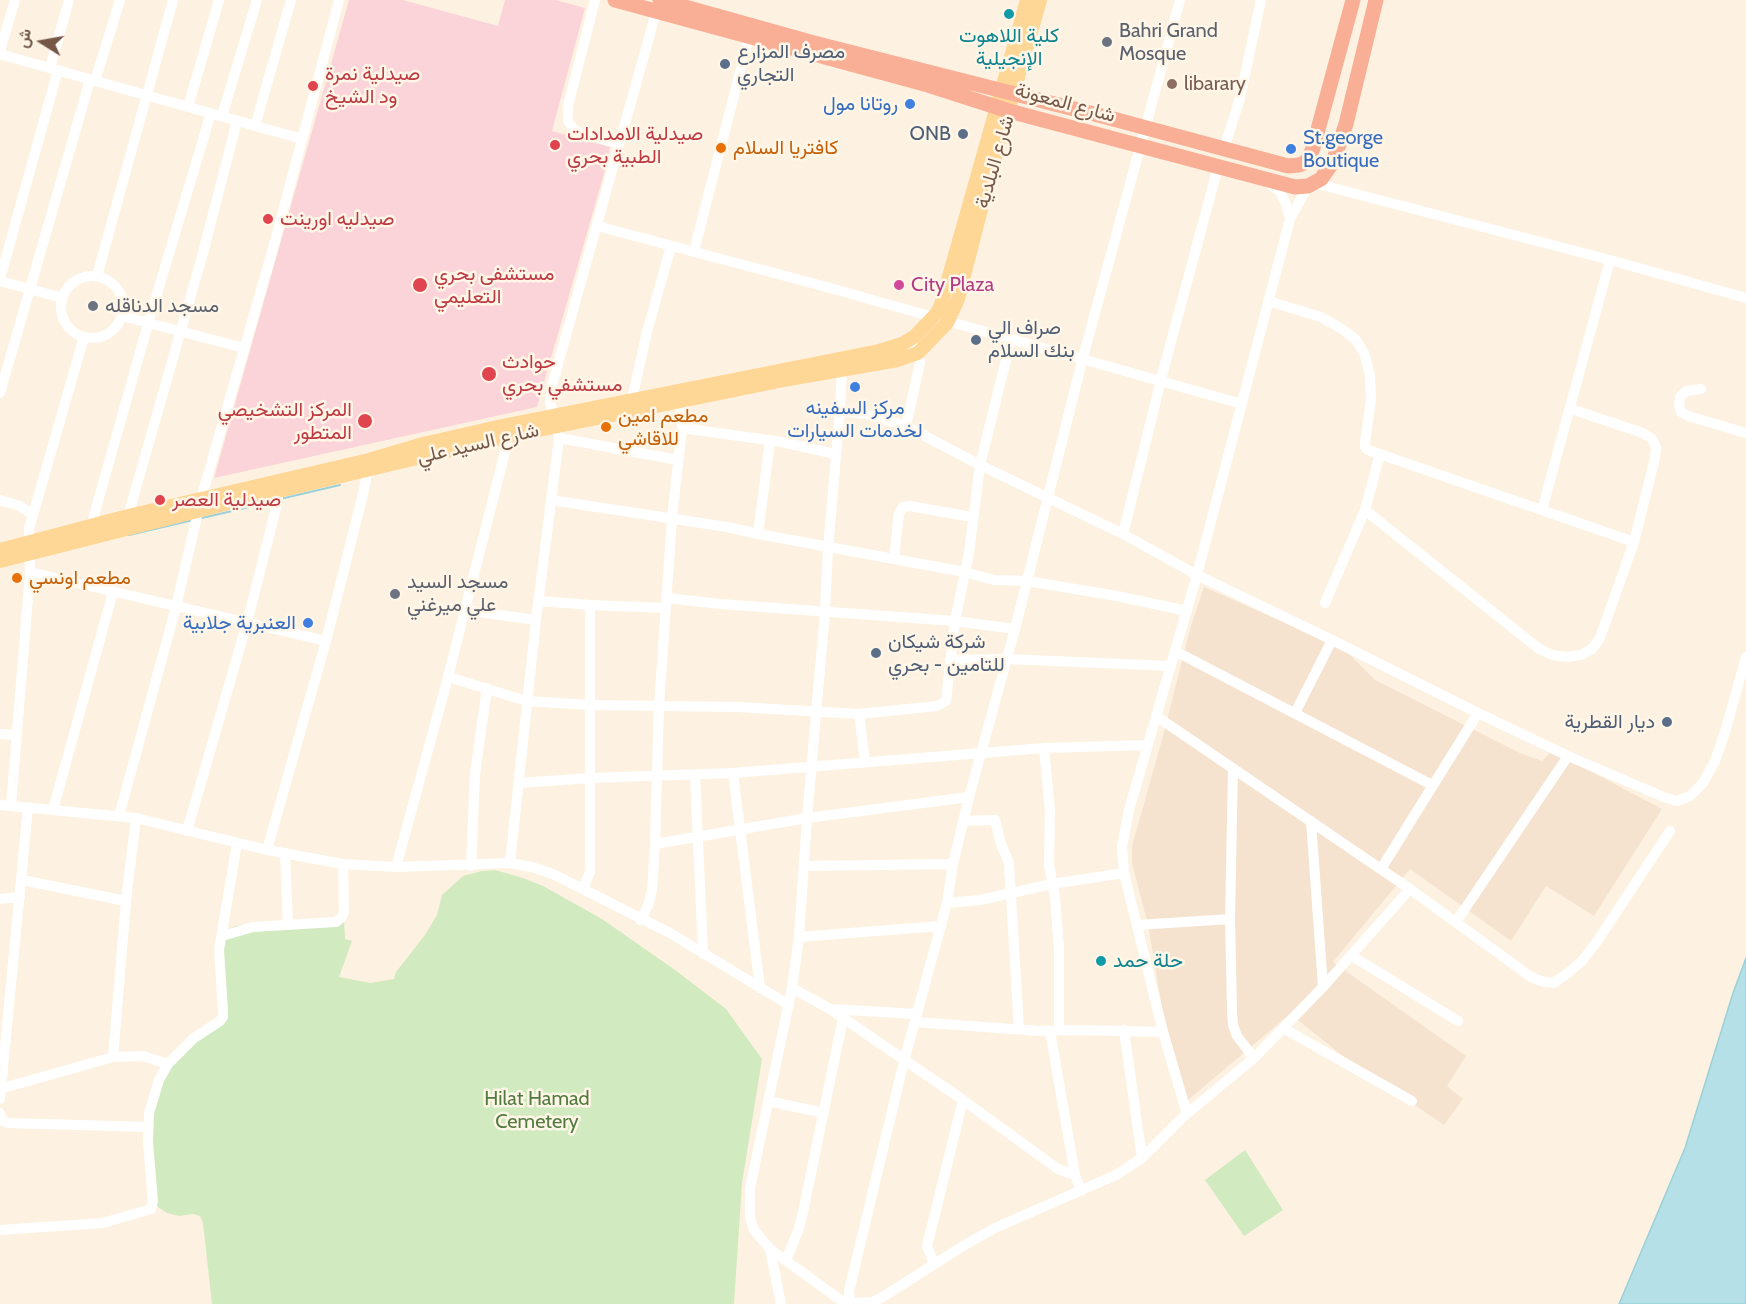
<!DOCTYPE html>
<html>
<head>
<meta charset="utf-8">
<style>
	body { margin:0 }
	#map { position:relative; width:1746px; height:1304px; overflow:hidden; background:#fdf2e1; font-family:Cabin,Vazirmatn,sans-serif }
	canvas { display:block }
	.north { position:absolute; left:12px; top:12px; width:60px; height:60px; -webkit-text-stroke:4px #fff6e8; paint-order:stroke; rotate:281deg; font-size:16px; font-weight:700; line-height:24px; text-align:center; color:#755747 }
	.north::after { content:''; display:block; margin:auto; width:21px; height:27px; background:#755747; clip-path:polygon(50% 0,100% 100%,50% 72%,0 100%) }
</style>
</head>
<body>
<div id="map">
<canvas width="1746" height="1304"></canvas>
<div class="north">ش</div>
</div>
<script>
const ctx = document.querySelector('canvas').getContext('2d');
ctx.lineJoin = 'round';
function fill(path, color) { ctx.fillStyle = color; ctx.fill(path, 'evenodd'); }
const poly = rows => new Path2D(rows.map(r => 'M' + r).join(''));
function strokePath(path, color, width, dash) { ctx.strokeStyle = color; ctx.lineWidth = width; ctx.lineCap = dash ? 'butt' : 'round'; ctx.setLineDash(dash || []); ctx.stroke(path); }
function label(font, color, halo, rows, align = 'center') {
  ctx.font = font + ' Cabin,Vazirmatn,sans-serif'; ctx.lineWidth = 5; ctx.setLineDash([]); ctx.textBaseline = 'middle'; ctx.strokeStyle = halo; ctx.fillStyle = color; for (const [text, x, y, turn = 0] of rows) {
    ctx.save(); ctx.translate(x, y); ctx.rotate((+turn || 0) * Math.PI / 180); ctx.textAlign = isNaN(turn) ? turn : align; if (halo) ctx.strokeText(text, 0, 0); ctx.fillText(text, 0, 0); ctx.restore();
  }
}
const residential = poly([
	[1204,587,1313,635,1348,653,1375,680,1520,753,1542,761,1552,751,1662,809,1594,916,1546,886,1511,941,1410,869,1333,962,1466,1056,1447,1086,1463,1099,1444,1125,1348,1060,1290,1014,1188,1100,1163,1014,1148,925,1132,863,1132,846,1163,736,1190,629]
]);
const medical = poly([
	[349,0,403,0,498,26,505,0,556,0,585,8,552,131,610,147,607,163,537,407,214,478]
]);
const green = poly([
	[495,870,523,878,543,886,602,919,675,970,726,1009,762,1059,742,1183,734,1304,212,1304,203,1223,200,1216,193,1214,179,1216,167,1213,158,1207,153,1198,147,1122,169,1063,227,1018,222,941,230,928,236,926,276,921,344,920,345,939,352,941,339,977,370,983,394,979,396,972,425,935,437,915,442,895,463,876,482,871],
	[1245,1150,1283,1210,1244,1236,1205,1180]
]);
const water = poly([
	[1746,958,1746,1304,1619,1304,1685,1148,1733,993,1746,958]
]);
const stream = poly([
	[280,499,340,485],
	[202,518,275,501],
	[129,535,193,520]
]);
const minor = poly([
	[595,0,568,106,568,121,575,131,619,144],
	[0,51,15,0],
	[0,54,302,139],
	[50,68,69,0],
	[95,81,120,0],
	[188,107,219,0],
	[222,116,257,0],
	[255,126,291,0],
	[1224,149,1240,98,1261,0],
	[1267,182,1280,192,1286,204,1290,219],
	[1314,183,1610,260,1746,298],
	[597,226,823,286,1242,404],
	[694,251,749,37],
	[97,276,173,0],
	'61 307a31 31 0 1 1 62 0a31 31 0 1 1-62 0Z',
	[0,279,58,70],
	[0,281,63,298],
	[1268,301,1321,317,1342,329,1356,340,1365,355,1370,376,1371,399,1365,443,1365,447,1368,450,1634,542],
	[122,316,244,348],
	[842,365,840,411,828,548,825,611,807,818,799,937,792,988,750,1188,750,1218,754,1230,770,1249,839,1299,850,1303,872,1302,881,1298,963,1246,995,1228,1116,1175,1142,1158,1183,1117,1254,1058,1323,987,1410,889],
	[1701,389,1686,391,1680,397,1679,405,1681,412,1688,416,1746,433],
	[0,393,90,80],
	[632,399,647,332,671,246],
	[840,411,866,414,906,426,980,465,1123,534,1197,575,1332,640,1478,713,1568,756,1666,798,1677,801,1690,796,1703,783,1715,761,1725,732,1746,657],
	[906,426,920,363,916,347],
	[682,428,782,442,835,454],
	[559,438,678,460],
	[0,500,20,506,33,515,29,528,30,572,11,806],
	[551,500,727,527,758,534,965,572,994,580,1027,581,1117,596,1187,611],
	[1365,510,1538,648,1552,655,1567,657,1581,655,1592,649,1600,638,1634,542,1655,458,1656,447,1652,439,1643,433,1571,409],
	[1542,510,1610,260],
	[33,515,84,337],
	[128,516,203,253,237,121],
	[91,526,148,324,211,113],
	[758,534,770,441],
	[1123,534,1164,368,1218,167],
	[894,559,899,513,903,507,910,506,972,517],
	[30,572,326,641],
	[667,598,720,604,955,621,1015,629],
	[540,601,590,605,590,872,583,889],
	[1325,603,1365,510,1380,454],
	[590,605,666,608],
	[464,610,536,620],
	[1175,651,1432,785],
	[950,660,1006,659,1171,666],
	[448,677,527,701,590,705,738,707,859,714,937,706,946,701,955,621,969,553,980,465,1011,340],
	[1295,713,1332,640],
	[859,714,865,762],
	[1156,716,1410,889,1531,977,1541,981,1553,983,1564,976,1581,962,1596,943,1670,831],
	[0,734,17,735],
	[1044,748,1050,811,1049,865,1055,897,1059,948,1059,1029],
	[1233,768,1230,919,1232,1010,1233,1025,1237,1036,1254,1058],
	[733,773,760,988],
	[695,775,703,954],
	[518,783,590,778,733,773,1044,748,1148,745],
	[0,805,136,818,267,850,343,864,396,867,510,863,532,867,555,875,670,933,789,1005],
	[53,810,113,592],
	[119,816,176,607,201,499,274,245,339,0],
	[963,821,995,820,1001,844,1009,863,1019,1029],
	[1311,821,1323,987],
	[187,831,247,623,278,500,278,492],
	[655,844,807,818,969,797],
	[267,850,326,641,363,494,369,464],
	[285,853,288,925],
	[510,863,536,620,559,438,550,401,552,386,658,5],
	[471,866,475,774,487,688],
	[804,866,953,864],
	[396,867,448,677,509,436],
	[1381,869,1478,713],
	[22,880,126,901],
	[0,899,20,897],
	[947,903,980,900,1052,884,1124,873],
	[640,920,648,906,652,890,655,844,659,706,672,518,682,428,681,402],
	[1456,922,1568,756],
	[1138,925,1230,919],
	[222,936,253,927,336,922,341,918,344,912,343,864],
	[799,937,941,926],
	[1352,956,1458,1021],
	[792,988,830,1009,963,1100,1058,1169,1075,1175],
	[830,1009,917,1014],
	[915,1022,1039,1031,1079,1030,1163,1032],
	[1283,1028,1412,1101],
	[1124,1030,1142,1158],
	[1050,1031,1075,1175,1081,1191],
	[113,1057,126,901,136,818],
	[0,1089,113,1057,143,1056,168,1064,194,1038,220,1021,223,1017,223,1010,219,950,237,843],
	[0,1099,28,807],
	[768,1101,824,1113],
	[0,1113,3,1121,8,1123,148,1127],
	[1187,1114,1163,1032,1124,873,1122,847,1129,810,1197,575,1290,219,1308,186],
	[0,1230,103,1223,151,1209,153,1201,148,1143,149,1113,159,1080,168,1064],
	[770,1249,781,1304],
	[786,1261,799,1228,803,1212,843,1018],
	[934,1264,927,1246,963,1100],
	[850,1304,849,1291,904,1061,947,903,953,864,969,797,1015,629,1082,361,1180,0]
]);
const major = poly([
	[0,550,128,516,369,460,423,444,502,426,879,351,902,344,914,337,937,313,941,305,1027,0],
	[0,561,241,500,509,436,789,379,898,360,918,353,947,323,958,299,987,186,1040,0]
]);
const highway = poly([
	[615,0,928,85,1009,111,1295,187,1308,186,1321,179,1333,162,1346,124,1376,0],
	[660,0,814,43,1102,116,1288,166,1299,165,1304,163,1309,158,1313,148,1353,0]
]);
const markers = [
	[1009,14,6,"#0f9aa8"],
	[1107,42,6,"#6b7280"],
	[725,64,6,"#5c6f8a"],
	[1172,84,6,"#8d6e63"],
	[313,86,6,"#e0444e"],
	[910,104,6,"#3f7fe0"],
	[963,134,6,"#5c6f8a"],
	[555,145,6,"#e0444e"],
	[721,148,6,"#e8710a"],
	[1291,149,6,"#3f7fe0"],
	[268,219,6,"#e0444e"],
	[420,285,8,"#e0444e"],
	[899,285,6,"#d1479c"],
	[93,306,6,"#6b7280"],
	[976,340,6,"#5c6f8a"],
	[489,374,8,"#e0444e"],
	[855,387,6,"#3f7fe0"],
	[365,421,8,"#e0444e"],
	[606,427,6,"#e8710a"],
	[160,500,6,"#e0444e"],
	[17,578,6,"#e8710a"],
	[395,594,6,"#6b7280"],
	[308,623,6,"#3f7fe0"],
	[876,653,6,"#5c6f8a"],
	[1667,722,6,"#5c6f8a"],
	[1101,961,6,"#0f9aa8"]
];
const worshipNames = [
	["Bahri Grand",1119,31],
	["Mosque",1119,54],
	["مسجد الدناقله",105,306],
	["مسجد السيد",407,582],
	["علي ميرغني",407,605]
];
const cultureNames = [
	["كلية اللاهوت",1009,36],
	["الإنجيلية",1009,59],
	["حلة حمد",1113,961,"left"]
];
const serviceNames = [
	["مصرف المزارع",737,52],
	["التجاري",737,75],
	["ONB",951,134,"right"],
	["صراف الي",988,328],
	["بنك السلام",988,351],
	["شركة شيكان",888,642],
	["للتامين - بحري",888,665],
	["ديار القطرية",1655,722,"right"]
];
const healthNames = [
	["صيدلية نمرة",325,74],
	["ود الشيخ",325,97],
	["صيدلية الامدادات",567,134],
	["الطبية بحري",567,157],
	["صيدليه اورينت",280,219],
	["مستشفى بحري",434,274],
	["التعليمي",434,297],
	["حوادث",502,362],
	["مستشفي بحري",502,385],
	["المركز التشخيصي",352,410,"right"],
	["المتطور",352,433,"right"],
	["صيدلية العصر",172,500]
];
const educationNames = [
	["libarary",1184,84]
];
const streetNames = [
	["شارع المعونة",1065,103,15],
	["شارع البلدية",995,162,-74],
	["شارع السيد علي",478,444,-13]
];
const shopNames = [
	["روتانا مول",898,104],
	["St.george",1303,138,"left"],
	["Boutique",1303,161,"left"],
	["مركز السفينه",855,408,"center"],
	["لخدمات السيارات",855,431,"center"],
	["العنبرية جلابية",296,623]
];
const foodNames = [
	["كافتريا السلام",733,148],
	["مطعم امين",618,416],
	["للاقاشي",618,439],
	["مطعم اونسي",29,578]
];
const hotelNames = [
	["City Plaza",911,285]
];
const parkNames = [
	["Hilat Hamad",537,1099],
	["Cemetery",537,1122]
];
fill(residential, '#f5e3cf');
fill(medical, '#fbd4d9');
fill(green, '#d1eabf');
fill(water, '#b5e0e7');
strokePath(water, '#9bd0d9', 1.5);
strokePath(stream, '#9bd0d9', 2);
strokePath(minor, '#fff', 10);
strokePath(major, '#fed797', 14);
strokePath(highway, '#f9af96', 15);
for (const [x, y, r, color] of markers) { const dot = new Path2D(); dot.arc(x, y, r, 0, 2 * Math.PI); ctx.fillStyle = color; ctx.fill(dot); strokePath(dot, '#fff6e8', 2); }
label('20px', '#5b616d', '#fff6e8', worshipNames, 'left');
label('20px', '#0d838f', '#fff6e8', cultureNames);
label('20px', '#4e5e75', '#fff6e8', serviceNames, 'left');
label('20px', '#be3a42', '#fff6e8', healthNames, 'left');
label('20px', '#785e54', '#fff6e8', educationNames, 'left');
label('20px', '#755747', '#fff6e8', streetNames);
label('20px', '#366cbe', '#fff6e8', shopNames, 'right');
label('20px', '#c56008', '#fff6e8', foodNames, 'left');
label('20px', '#b23c85', '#fff6e8', hotelNames, 'left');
label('20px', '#517b3f', '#fff6e8', parkNames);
</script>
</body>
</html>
